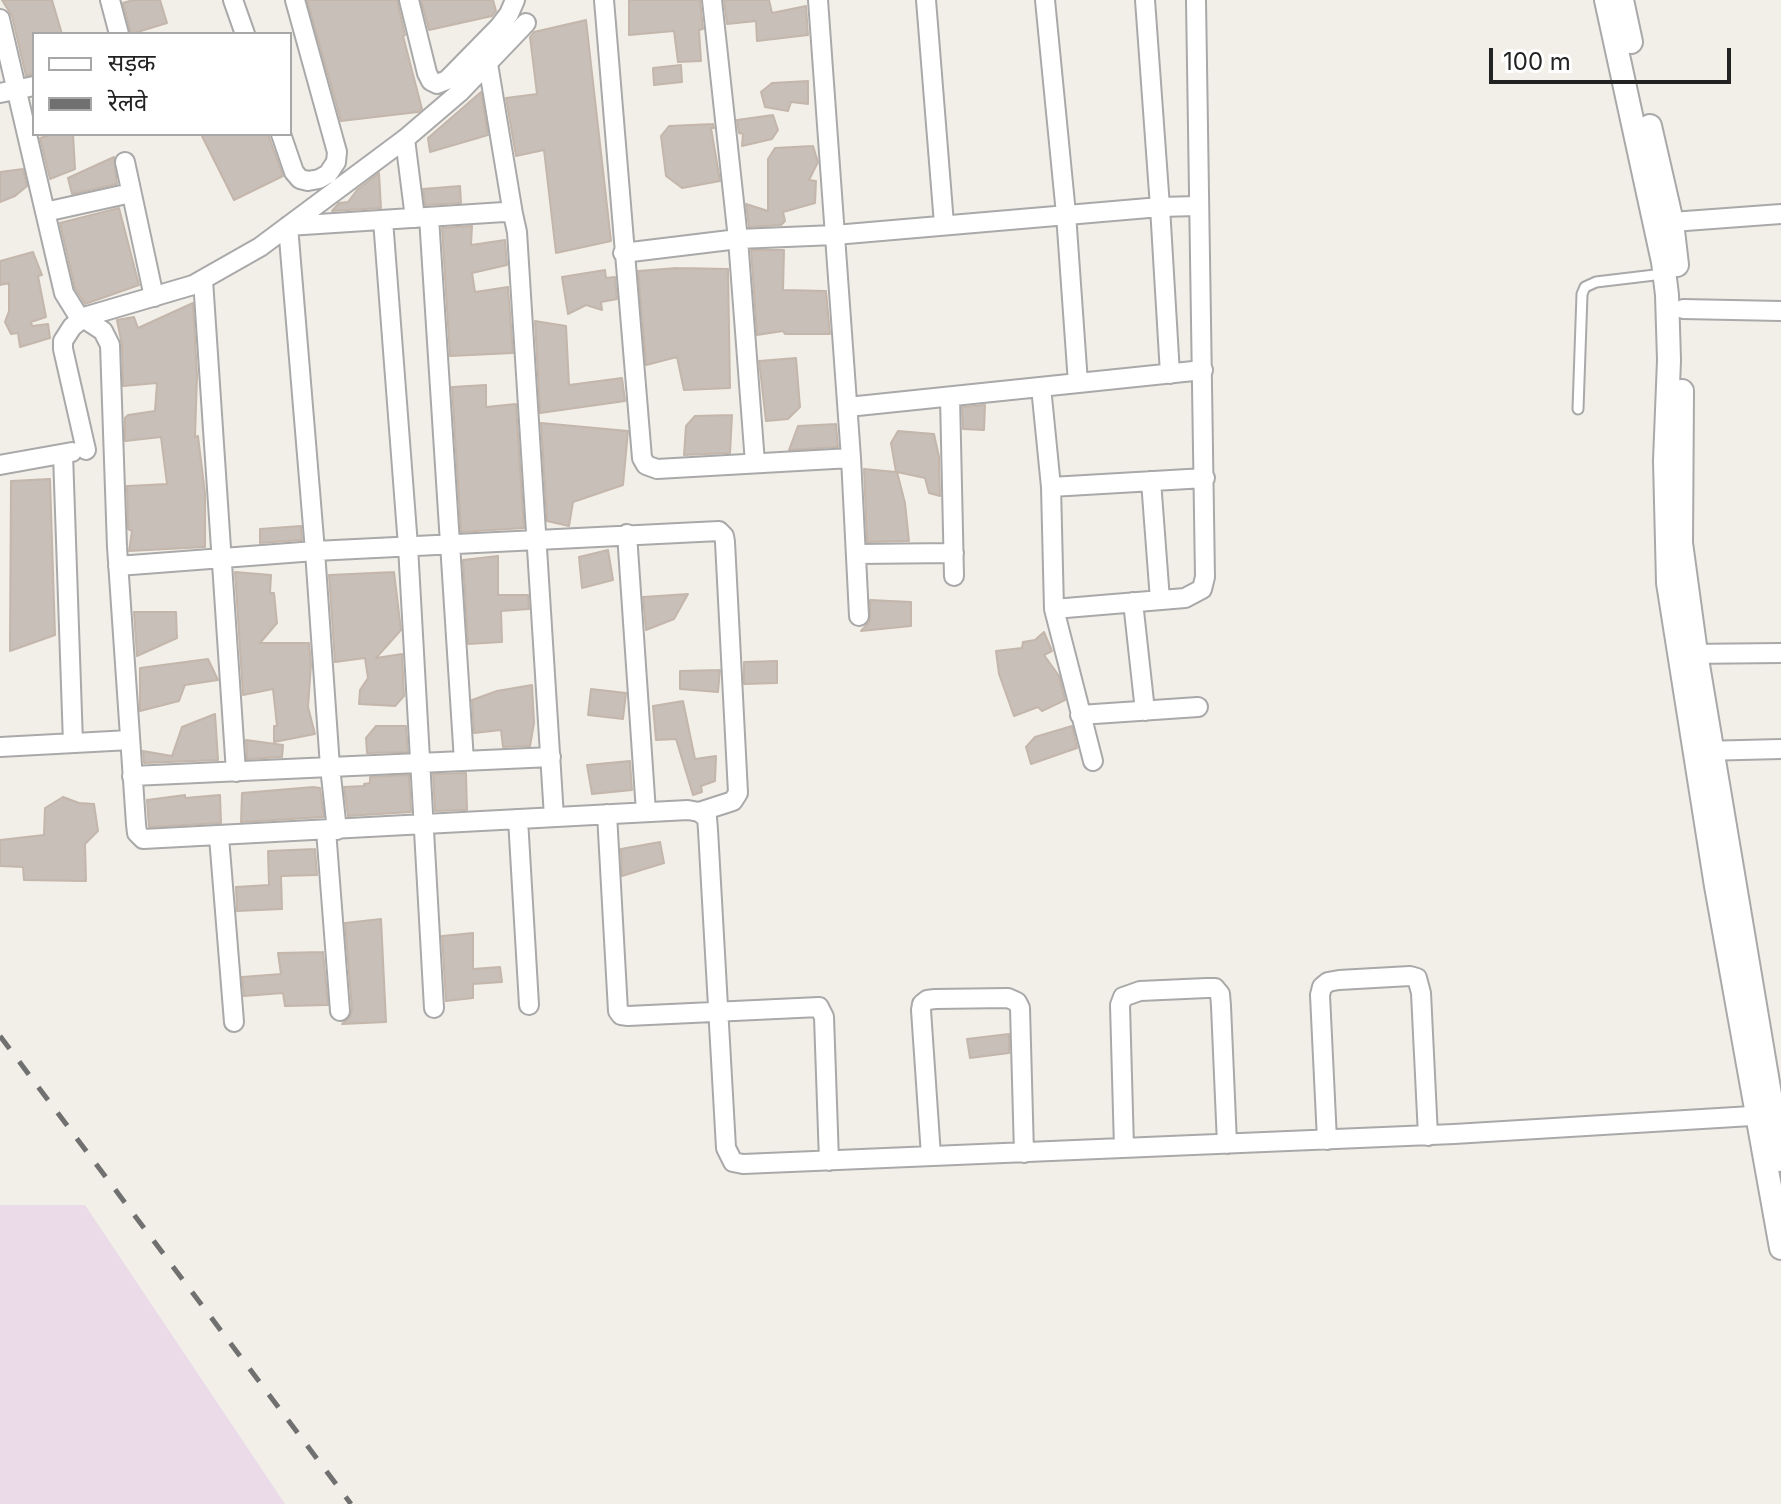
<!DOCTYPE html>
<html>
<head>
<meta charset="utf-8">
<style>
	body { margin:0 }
	#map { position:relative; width:1781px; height:1504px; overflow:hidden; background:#f2efe9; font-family:Inter,"Noto Sans Devanagari",sans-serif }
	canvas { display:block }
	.legend { position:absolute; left:32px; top:32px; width:260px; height:104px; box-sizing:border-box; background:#fff; border:2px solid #a7a7a7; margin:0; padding:10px 14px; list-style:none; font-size:24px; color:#222 }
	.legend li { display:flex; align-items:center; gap:16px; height:40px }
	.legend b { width:40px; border:2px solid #a7a7a7 }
	.scale { position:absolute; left:1489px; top:48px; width:242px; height:36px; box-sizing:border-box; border:4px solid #222; border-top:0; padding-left:10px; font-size:24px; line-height:28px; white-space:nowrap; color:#222; -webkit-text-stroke:6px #fff; paint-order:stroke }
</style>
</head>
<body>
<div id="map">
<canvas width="1781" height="1504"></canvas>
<ul class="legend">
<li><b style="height:10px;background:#fff"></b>सड़क</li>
<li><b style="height:10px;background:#707070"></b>रेलवे</li>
</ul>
<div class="scale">100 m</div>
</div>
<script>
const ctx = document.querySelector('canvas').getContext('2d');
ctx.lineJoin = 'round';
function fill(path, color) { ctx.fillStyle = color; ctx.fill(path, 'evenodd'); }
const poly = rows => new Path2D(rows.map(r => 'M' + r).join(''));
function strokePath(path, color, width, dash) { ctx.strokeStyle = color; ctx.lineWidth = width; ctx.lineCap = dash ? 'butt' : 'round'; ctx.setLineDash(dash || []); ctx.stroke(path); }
const industrial = poly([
	[0,1205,85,1205,285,1504,0,1504]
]);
const building = poly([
	[2,0,52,0,62,34,34,34,34,74,26,76,12,16,2,0],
	[133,0,160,0,167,23,131,34,123,3,133,0],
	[307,0,397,0,405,35,403,36,422,109,418,112,341,121,307,0],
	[421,0,493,0,496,11,492,16,429,30,421,0],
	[629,0,700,0,703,29,699,30,701,61,678,62,674,31,629,35,629,0],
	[724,0,769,0,772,13,806,6,808,35,757,41,756,21,727,24,724,0],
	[586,20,611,241,556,253,544,150,516,156,506,98,537,94,530,37,534,32,586,20],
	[681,65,682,82,654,85,653,68,681,65],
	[808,81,808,104,791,102,788,111,765,107,761,92,772,83,808,81],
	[481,92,488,135,430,152,428,138,481,92],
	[773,115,778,130,772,139,742,146,743,134,739,133,737,120,773,115],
	[713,124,714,128,711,128,720,181,682,188,666,176,661,136,669,126,713,124],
	[54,134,73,134,75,169,50,179,40,138,54,134],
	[201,134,268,134,283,176,234,200,201,134],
	[813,146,818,162,809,180,816,181,815,203,783,212,785,221,781,225,749,227,746,204,768,211,768,159,775,148,813,146],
	[114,157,117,184,72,194,68,178,114,157],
	[23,169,27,186,15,196,0,202,0,172,23,169],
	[379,173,381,208,332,211,339,203,348,202,357,190,379,173],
	[460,186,461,203,425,205,423,189,460,186],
	[119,208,139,285,85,304,75,288,60,223,119,208],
	[472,226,471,245,505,240,507,265,472,273,475,292,508,287,513,353,450,356,442,228,472,226],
	[751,250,784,250,783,290,826,291,830,334,785,334,783,331,757,335,751,250],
	[33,252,42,275,38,276,46,317,31,322,32,326,48,324,50,338,20,347,18,333,11,334,5,322,9,311,9,283,0,285,0,261,33,252],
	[677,268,728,269,730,388,684,390,677,357,646,365,638,271,677,268],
	[605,270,606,278,615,277,617,299,601,302,602,310,586,305,568,314,562,277,605,270],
	[193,303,197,375,195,437,198,436,205,493,205,547,129,551,132,531,128,529,127,486,167,484,161,437,125,441,125,418,128,415,155,411,157,383,123,386,122,345,117,320,134,317,138,328,193,303],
	[535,321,566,326,569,385,622,378,625,401,540,413,535,321],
	[796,358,800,407,788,419,766,421,759,361,796,358],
	[486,385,486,407,516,404,524,528,461,532,452,387,486,385],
	[985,405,984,430,963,429,962,407,985,405],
	[732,415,730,453,684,455,686,426,695,416,732,415],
	[541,423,628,431,623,485,573,502,569,526,547,521,541,423],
	[836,424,838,447,789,450,798,426,836,424],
	[898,431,934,434,939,457,940,496,929,493,925,478,897,472,905,503,909,541,867,542,864,469,896,472,891,443,898,431],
	[50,479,55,635,10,651,11,481,50,479],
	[301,526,302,540,260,543,260,529,301,526],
	[608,550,613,580,582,588,579,557,608,550],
	[498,556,498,595,528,595,529,609,501,611,502,642,468,644,463,560,498,556],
	[235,572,271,575,270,593,274,593,277,623,260,643,309,643,311,665,308,707,315,734,274,742,274,726,277,726,273,689,243,695,235,572],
	[394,572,401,630,376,658,402,654,404,696,395,706,359,704,360,690,368,678,365,658,335,662,329,575,394,572],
	[688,594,674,619,646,630,643,597,688,594],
	[870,600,911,602,911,626,861,631,870,621,870,600],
	[134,612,176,612,177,638,137,656,134,612],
	[1044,632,1052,651,1044,655,1059,676,1065,700,1042,711,1038,707,1014,716,999,674,996,651,1022,648,1023,642,1035,640,1044,632],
	[208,659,218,680,185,685,179,701,140,711,140,668,208,659],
	[777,661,777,683,744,684,744,662,777,661],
	[720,670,718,692,680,689,680,671,720,670],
	[532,685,534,723,530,746,503,747,501,730,474,733,472,700,497,691,532,685],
	[591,689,626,693,623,719,588,715,591,689],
	[683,701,695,759,716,756,715,781,701,786,702,792,693,795,676,739,656,740,653,706,683,701],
	[215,714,218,760,144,763,143,751,172,756,182,727,215,714],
	[376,726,406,726,408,752,367,753,366,738,376,726],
	[1072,726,1077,748,1031,764,1026,747,1035,737,1072,726],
	[246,740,283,745,282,757,247,759,246,740],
	[630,761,632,790,592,794,587,765,630,761],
	[466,773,467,810,435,811,433,774,466,773],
	[409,775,411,812,348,816,344,787,364,786,364,784,370,783,370,777,409,775],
	[313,787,320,788,324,817,241,822,242,793,313,787],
	[185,795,185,798,220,795,221,823,149,827,147,800,185,795],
	[63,797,79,803,94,804,98,831,85,844,86,881,24,880,23,867,0,866,0,840,44,835,45,808,63,797],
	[660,842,664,863,622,876,621,849,660,842],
	[315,849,317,875,281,876,282,909,237,911,236,887,269,885,268,851,315,849],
	[381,919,386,1022,342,1024,350,1017,352,1010,345,923,381,919],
	[473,933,473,969,500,967,502,982,473,984,473,998,446,1001,442,936,473,933],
	[323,952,328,1005,285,1006,283,993,244,996,242,977,281,974,278,953,323,952],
	[1009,1034,1009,1053,970,1058,967,1039,1009,1034]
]);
const service = poly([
	[1578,409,1582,294,1585,287,1596,282,1663,274]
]);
const minor = poly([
	[110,0,119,34],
	[233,0,245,34],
	[409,0,427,73,431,81,437,84,447,80,499,27,509,14,515,0],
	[604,0,642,458,646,465,657,469,851,458],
	[712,0,738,239,755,463],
	[818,0,851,458,859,616],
	[926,0,944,224],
	[1045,0,1066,214,1078,383],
	[0,19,64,293,77,314,103,331,110,345,117,547,136,824,137,833,143,839,688,810,699,812,707,818,708,830,726,1148,733,1162,743,1164,1454,1134,1768,1115],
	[488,64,513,214],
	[0,93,34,86],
	[281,134,294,172,300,179,308,181,319,179,328,174,336,162,337,152,295,0],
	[405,139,415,218],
	[125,162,154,297],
	[45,212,131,193],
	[429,217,464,761],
	[383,220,408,546,434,1008],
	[1672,222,1781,214],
	[623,253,738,239,835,235,1160,207,1145,0],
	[203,280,236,772],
	[1683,309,1781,311],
	[1170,374,1160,207,1197,206],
	[1041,387,1051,487,1054,609,1093,761],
	[950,397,954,576],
	[848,407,1203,370],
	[86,450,63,349,63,341,72,327,84,317,193,285,260,247,405,139,460,92,526,23],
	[63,454,73,743],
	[0,465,72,452],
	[1151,481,1160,600],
	[1051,487,1205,478],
	[627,534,646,812],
	[856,554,954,553],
	[118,566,315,551,719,531,724,536,725,542,738,793,733,801,699,812],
	[1133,602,1145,711],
	[1054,609,1185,598,1202,589,1205,577,1196,0],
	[1685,654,1781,653],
	[1080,715,1198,707],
	[0,747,130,740],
	[1702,751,1781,749],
	[132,776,551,757],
	[607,814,618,1011,621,1015,628,1016,819,1007,824,1017,829,1161],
	[518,819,529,1005],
	[326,830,340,1011],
	[337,830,330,767,315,551,288,226,504,212,513,214,517,232,554,817],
	[219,837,234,1022],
	[1327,1140,1320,995,1322,987,1328,982,1339,980,1410,976,1417,978,1421,993,1428,1136],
	[1124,1148,1120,1005,1123,997,1140,991,1207,988,1215,988,1220,994,1221,1006,1227,1144],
	[931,1156,921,1010,922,1004,927,1000,935,999,1008,998,1017,1002,1020,1008,1024,1153]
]);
const tertiary = poly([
	[1606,0,1663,262,1667,295,1669,360,1665,461,1668,583,1716,886,1781,1248],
	[1622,0,1631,42],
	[1650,126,1672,222,1677,265],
	[1682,391,1681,543,1696,653,1781,1160]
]);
const rail = poly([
	[0,1036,351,1504]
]);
fill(industrial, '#ebdbe8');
fill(building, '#c7bfb8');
strokePath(building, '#c4b6ab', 2);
strokePath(service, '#a9a9a9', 13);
strokePath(minor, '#a9a9a9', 22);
strokePath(tertiary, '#a9a9a9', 26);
strokePath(service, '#fff', 9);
strokePath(minor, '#fff', 18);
strokePath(tertiary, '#fff', 22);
strokePath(rail, '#707070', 5, [16, 16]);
</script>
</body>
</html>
